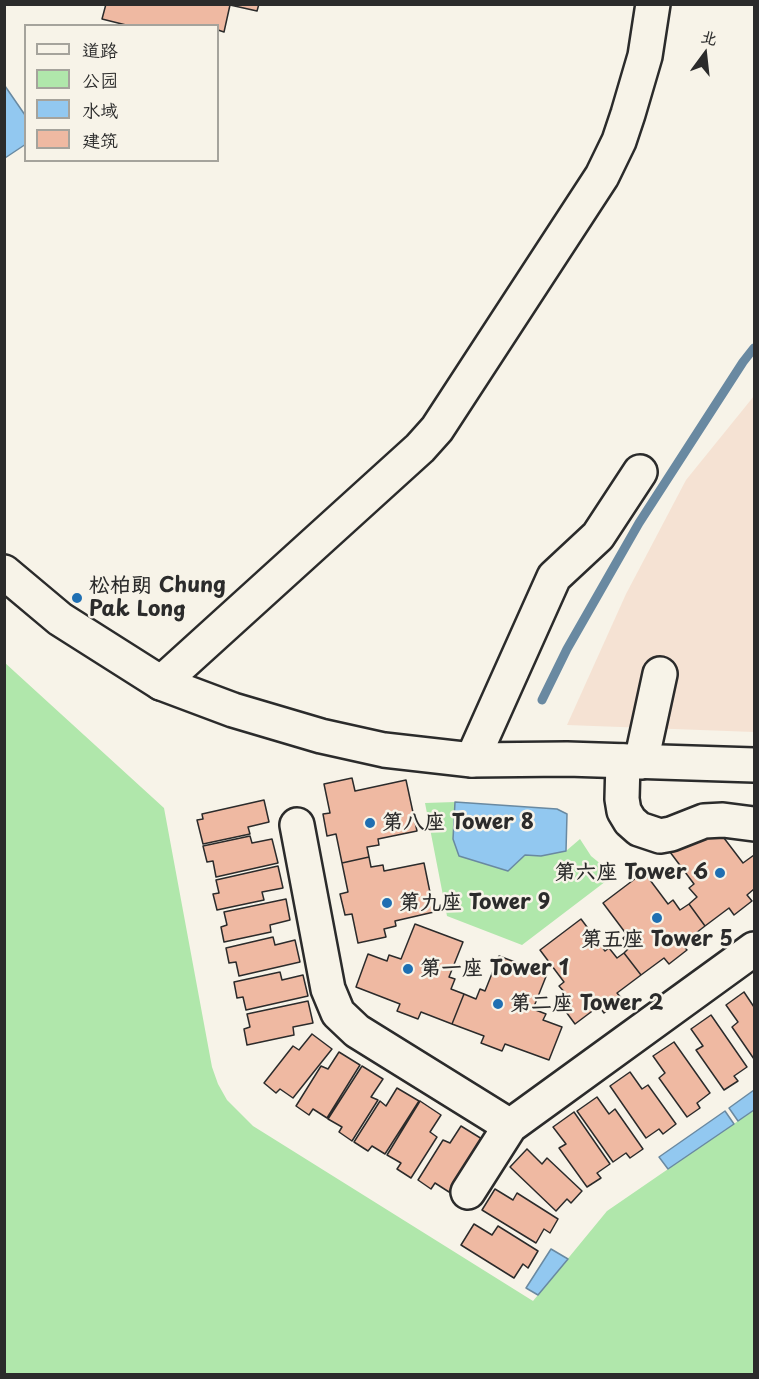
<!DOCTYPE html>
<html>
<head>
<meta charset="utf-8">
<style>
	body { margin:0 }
	#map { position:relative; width:759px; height:1379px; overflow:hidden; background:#f7f3e8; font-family:"Playpen Sans","LXGW WenKai TC",sans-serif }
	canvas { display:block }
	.frame { position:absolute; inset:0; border:6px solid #2b2b2b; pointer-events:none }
	.legend { position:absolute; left:24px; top:24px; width:195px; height:138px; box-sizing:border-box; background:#f7f3e8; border:2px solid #a5a39c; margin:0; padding:8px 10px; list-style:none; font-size:18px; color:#2b2b2b }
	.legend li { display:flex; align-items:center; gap:12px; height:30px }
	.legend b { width:30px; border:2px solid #a5a39c }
	.north { position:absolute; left:675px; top:24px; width:60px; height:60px; -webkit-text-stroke:4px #f7f3e8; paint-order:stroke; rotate:15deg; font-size:16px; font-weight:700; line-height:24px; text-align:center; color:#2b2b2b }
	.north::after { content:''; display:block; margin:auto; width:21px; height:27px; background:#2b2b2b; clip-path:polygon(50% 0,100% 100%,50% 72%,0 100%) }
</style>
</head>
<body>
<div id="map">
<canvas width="759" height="1379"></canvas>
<div class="frame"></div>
<ul class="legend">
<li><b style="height:8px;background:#f7f3e8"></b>道路</li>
<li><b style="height:16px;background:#b0e7ab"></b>公园</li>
<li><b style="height:16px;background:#92c8f0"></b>水域</li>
<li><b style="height:16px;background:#efb9a2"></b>建筑</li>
</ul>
<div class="north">北</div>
</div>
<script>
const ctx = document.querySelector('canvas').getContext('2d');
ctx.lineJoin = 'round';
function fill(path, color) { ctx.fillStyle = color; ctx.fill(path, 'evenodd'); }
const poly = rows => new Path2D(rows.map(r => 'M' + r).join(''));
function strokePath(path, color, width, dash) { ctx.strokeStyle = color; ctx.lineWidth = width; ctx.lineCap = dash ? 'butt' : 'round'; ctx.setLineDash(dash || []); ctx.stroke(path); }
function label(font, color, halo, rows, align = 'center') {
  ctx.font = font + ' "Playpen Sans","LXGW WenKai TC",sans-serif'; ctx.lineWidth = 5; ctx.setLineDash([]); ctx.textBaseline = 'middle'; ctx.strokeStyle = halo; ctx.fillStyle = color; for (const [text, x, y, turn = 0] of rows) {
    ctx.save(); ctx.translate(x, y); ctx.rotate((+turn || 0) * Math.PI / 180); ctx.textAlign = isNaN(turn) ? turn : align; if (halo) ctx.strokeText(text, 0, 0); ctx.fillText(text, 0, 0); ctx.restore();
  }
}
const built = poly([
	[754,396,754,732,567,725,626,594,686,480]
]);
const green = poly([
	[4,662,164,808,212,1067,218,1084,227,1100,253,1126,533,1301,607,1211,754,1110,754,1374,5,1374],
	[455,802,453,839,508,871,525,855,566,851,580,839,591,856,614,875,522,945,447,916,425,803]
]);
const water = poly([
	[5,86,25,115,26,144,5,158,5,86],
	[455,802,557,809,567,814,566,851,541,856,525,855,508,871,459,856,453,839,455,802],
	[754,1090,754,1110,738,1121,729,1108,754,1090],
	[725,1111,734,1124,668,1169,659,1157,725,1111],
	[551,1249,568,1259,538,1295,526,1288,551,1249]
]);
const stream = poly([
	[542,700,567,649,639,523,743,362,754,348]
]);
const building = poly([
	[106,4,259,4,257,11,230,5,224,32,218,30,218,26,130,26,102,19,106,4],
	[352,778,355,791,406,780,417,831,378,839,379,845,367,847,369,857,342,863,336,834,327,836,323,814,330,813,324,784,352,778],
	[264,800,269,822,248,827,250,834,203,844,197,820,203,819,202,814,264,800],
	[711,821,743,863,754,855,754,889,747,895,752,901,734,915,729,908,705,926,689,904,697,897,689,888,694,884,670,852,711,821],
	[250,836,252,843,272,839,278,863,216,877,213,861,207,862,203,846,250,836],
	[369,857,371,867,383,865,384,871,424,863,434,912,395,921,396,926,384,929,386,937,358,943,352,914,345,915,340,894,348,892,342,863,369,857],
	[278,866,283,888,262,892,264,900,217,910,213,894,219,893,216,880,278,866],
	[644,872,668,904,673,900,680,910,689,904,705,926,682,944,687,950,669,964,664,958,641,975,624,953,630,947,623,938,627,935,603,903,644,872],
	[286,899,290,920,270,925,271,932,224,942,221,927,227,925,224,912,286,899],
	[581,919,605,951,609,948,617,958,624,953,641,975,617,993,622,999,604,1013,599,1006,575,1024,558,1001,567,995,559,986,564,982,540,950,581,919],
	[415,924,463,942,449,977,455,979,451,989,464,994,452,1024,421,1012,418,1019,397,1011,400,1004,356,987,368,954,387,961,389,955,401,959,415,924],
	[273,937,275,945,295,940,300,962,239,976,236,962,229,963,226,948,273,937],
	[499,956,547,974,533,1009,546,1014,543,1020,562,1027,549,1060,505,1044,502,1051,481,1043,484,1036,452,1024,464,994,476,999,480,989,485,991,499,956],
	[280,972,282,980,303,975,308,996,246,1010,243,997,237,998,234,982,280,972],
	[744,992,754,1007,754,1059,732,1027,738,1022,726,1005,744,992],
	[308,1001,313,1023,293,1027,294,1035,247,1045,244,1029,250,1027,247,1014,308,1001],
	[711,1015,747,1067,734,1076,738,1081,724,1090,696,1050,703,1046,691,1029,711,1015],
	[312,1034,332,1049,293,1098,280,1089,276,1093,264,1083,293,1046,299,1050,312,1034],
	[674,1042,710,1093,697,1103,700,1108,687,1117,659,1078,665,1073,653,1056,674,1042],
	[339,1052,360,1065,327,1118,313,1109,309,1115,296,1106,321,1066,328,1069,339,1052],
	[362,1066,383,1079,371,1097,378,1100,352,1141,339,1132,342,1127,328,1119,362,1066],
	[630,1072,642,1089,648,1085,676,1124,663,1134,659,1129,646,1138,610,1086,630,1072],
	[397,1088,419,1101,385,1154,372,1146,368,1151,354,1142,380,1101,386,1106,397,1088],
	[597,1097,609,1114,615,1109,643,1149,630,1158,626,1153,613,1162,577,1111,597,1097],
	[420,1101,441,1115,430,1132,437,1137,411,1178,397,1169,401,1163,387,1155,420,1101],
	[574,1112,610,1164,597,1173,601,1178,587,1187,559,1148,566,1144,553,1127,574,1112],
	[461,1126,482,1139,449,1192,435,1183,431,1189,418,1180,443,1140,450,1143,461,1126],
	[527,1149,542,1164,547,1158,582,1191,571,1203,567,1199,556,1211,510,1167,527,1149],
	[495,1189,513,1200,517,1193,558,1219,550,1233,544,1229,536,1243,482,1210,495,1189],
	[474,1224,492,1235,498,1226,538,1251,528,1268,523,1264,514,1278,461,1245,474,1224]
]);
const minor = poly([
	[161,683,420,448,437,429,602,176,619,141,628,114,645,56,653,4],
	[472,760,554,577,598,536,640,472],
	[623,761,622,799,624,811,630,821,639,829,660,836,671,834,704,821,723,820,754,824],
	[641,762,660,674],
	[297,825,328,989,338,1013,357,1031,510,1126],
	[468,1192,510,1126,754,949]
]);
const major = poly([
	[4,572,60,619,161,683,233,710,321,736,384,750,472,760,567,759,754,765]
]);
const markers = [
	[77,598,6,"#1f6fb2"],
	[370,823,6,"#1f6fb2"],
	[720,873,6,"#1f6fb2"],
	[387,903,6,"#1f6fb2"],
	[657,918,6,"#1f6fb2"],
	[408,969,6,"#1f6fb2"],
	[498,1004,6,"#1f6fb2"]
];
const poiNames = [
	["松柏朗 Chung",89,586],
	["Pak Long",89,610],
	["第八座 Tower 8",382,823],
	["第六座 Tower 6",708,873,"right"],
	["第九座 Tower 9",399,903],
	["第五座 Tower 5",657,940,"center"],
	["第一座 Tower 1",420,969],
	["第二座 Tower 2",510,1004]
];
fill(built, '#f5e2d3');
fill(green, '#b0e7ab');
fill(water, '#92c8f0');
strokePath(water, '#6989a1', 1.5);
strokePath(stream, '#6989a1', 9);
fill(building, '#efb9a2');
strokePath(building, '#2b2b2b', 1.5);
strokePath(minor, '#2b2b2b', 38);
strokePath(major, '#2b2b2b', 38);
strokePath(minor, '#f7f3e8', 33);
strokePath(major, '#f7f3e8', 33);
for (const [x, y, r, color] of markers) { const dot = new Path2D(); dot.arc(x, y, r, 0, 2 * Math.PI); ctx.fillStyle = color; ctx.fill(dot); strokePath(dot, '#f7f3e8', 2); }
label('bold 21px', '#2b2b2b', '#f7f3e8', poiNames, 'left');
</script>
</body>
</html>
